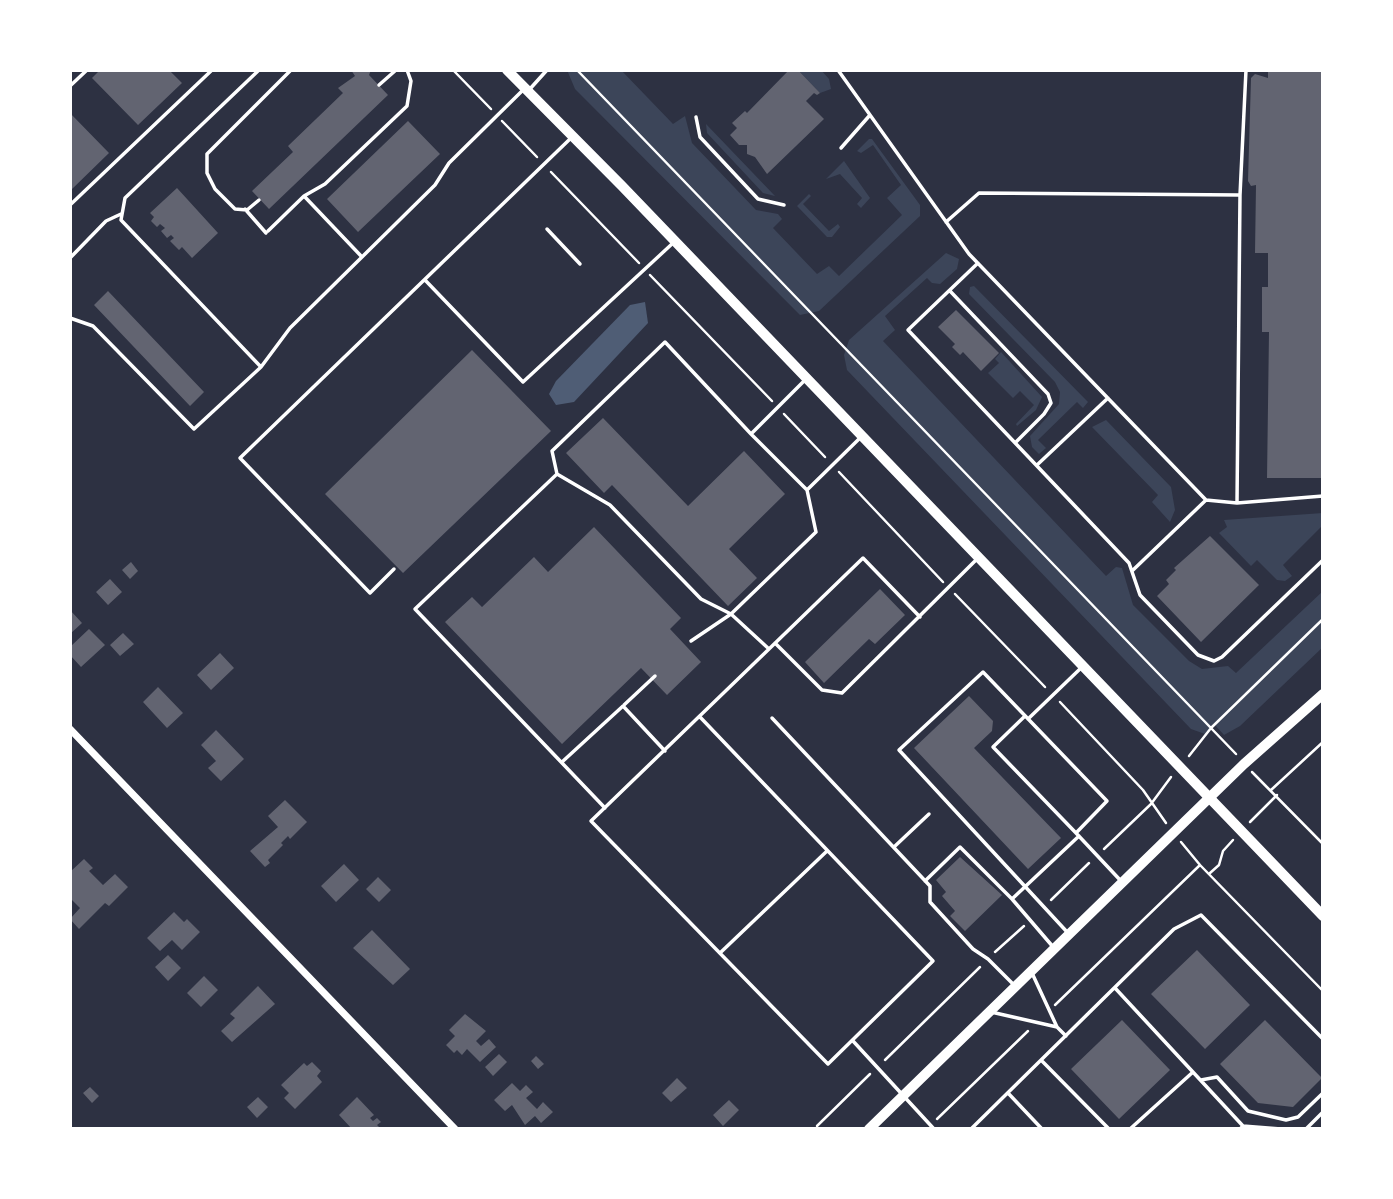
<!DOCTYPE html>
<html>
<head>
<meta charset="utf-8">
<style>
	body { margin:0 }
	#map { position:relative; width:1393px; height:1199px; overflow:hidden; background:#2d3142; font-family:Rubik,sans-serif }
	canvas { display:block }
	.frame { position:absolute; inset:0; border:72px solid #fff; pointer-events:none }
</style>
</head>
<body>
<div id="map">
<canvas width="1393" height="1199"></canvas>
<div class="frame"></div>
</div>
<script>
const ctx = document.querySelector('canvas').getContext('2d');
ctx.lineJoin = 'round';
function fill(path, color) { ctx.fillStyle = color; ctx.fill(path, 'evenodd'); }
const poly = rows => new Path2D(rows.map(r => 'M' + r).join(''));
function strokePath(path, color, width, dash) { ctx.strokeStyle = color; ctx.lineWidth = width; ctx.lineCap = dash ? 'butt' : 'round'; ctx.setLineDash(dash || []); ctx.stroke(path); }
const green = poly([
	[567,70,621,70,673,124,685,116,692,143,756,210,778,214,782,219,773,228,817,274,829,266,839,276,902,215,887,198,901,185,873,145,861,153,857,151,869,139,872,139,920,205,920,216,819,311,800,315,575,89],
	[798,70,821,70,829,79,831,89,820,93],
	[706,124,775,196,763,193,707,133],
	[844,161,870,198,861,208,857,204,862,198,840,174,826,179],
	[809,194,811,196,803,204,829,231,838,224,840,227,832,237,827,237,797,206],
	[946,253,959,259,957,269,940,284,932,283,927,278,885,316,895,330,883,341,1106,576,1116,567,1122,568,1133,605,1189,661,1202,669,1228,666,1236,673,1323,591,1323,647,1240,726,1224,735,1214,724,1205,734,1191,729,847,370,844,355,849,340],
	[974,286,1088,402,1083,408,1077,402,1038,440,1046,448,1039,454,1032,447,1030,436,1059,404,1060,392,1055,382,969,294,970,287],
	[1001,352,1042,397,1036,410,1017,426,1016,424,1034,405,1020,391,1013,398,988,373,999,363,995,359],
	[1106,420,1171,487,1175,510,1170,522,1152,502,1158,495,1092,427],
	[1323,513,1323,525,1283,565,1292,576,1285,581,1277,580,1257,560,1251,566,1219,533,1227,527,1224,520]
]);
const water = poly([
	[645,302,648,323,574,402,556,405,549,394,556,381,630,305]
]);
const building = poly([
	[100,70,169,70,182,83,138,125,92,78],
	[351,70,371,70,369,75,388,95,269,209,252,191,293,152,288,146,343,93,338,88,355,76],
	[789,70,798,70,820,93,817,95,814,93,806,101,824,119,767,174,755,157,747,154,747,145,739,145,730,135,737,128,732,123,745,111,747,113],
	[1268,70,1323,70,1323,478,1267,478,1269,332,1262,332,1262,287,1268,287,1268,253,1255,253,1256,185,1251,186,1248,181,1251,78,1255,74,1268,78],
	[70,113,109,153,70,191],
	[408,121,440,154,358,232,327,199],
	[177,188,218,233,192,258,182,247,179,250,170,241,174,238,171,235,167,238,161,231,165,228,160,224,157,227,151,221,154,217,150,213],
	[108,291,204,392,190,406,94,305],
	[956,310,999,353,981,371,963,352,960,355,952,347,955,344,938,327],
	[472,350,551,431,403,573,325,494],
	[603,418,688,506,744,451,785,494,729,549,757,578,728,606,612,485,604,493,566,453],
	[594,527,681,618,670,629,701,662,667,695,641,668,562,744,445,622,472,597,482,607,534,557,548,572],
	[1210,536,1259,585,1201,642,1157,596,1169,584,1166,580,1176,570,1174,568],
	[131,562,138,571,130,579,122,570],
	[110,579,122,592,108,605,96,592],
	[880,589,905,615,875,644,869,639,824,683,805,662],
	[70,610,82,623,70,634],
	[89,629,105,645,81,667,70,655,70,647],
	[123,633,134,644,120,656,110,645],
	[220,653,234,668,211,690,197,675],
	[158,687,183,713,167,728,143,702],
	[969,696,993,721,992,731,974,748,1061,838,1028,869,914,748],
	[216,730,244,759,221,781,208,768,216,761,201,745],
	[285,800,307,822,290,839,288,836,281,843,283,845,268,860,270,863,265,867,250,851,278,827,268,816],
	[960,857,1002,895,965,931,950,916,955,911,942,896,946,892,936,880],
	[84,859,93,868,89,871,103,885,115,874,128,887,109,906,105,903,79,929,70,919,80,908,70,898,70,872],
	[344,864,359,880,336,902,321,886],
	[378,877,391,890,379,902,366,889],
	[174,912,184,922,187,919,200,932,182,950,172,940,160,951,147,938],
	[372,930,410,969,393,985,353,948],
	[1197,950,1250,1005,1205,1049,1151,994],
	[168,955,181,968,168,981,155,967],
	[204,976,218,990,201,1007,187,993],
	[258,986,275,1004,232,1042,221,1031,235,1018,230,1014],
	[465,1014,486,1031,476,1041,481,1046,489,1039,496,1047,480,1062,467,1049,462,1055,457,1050,454,1053,446,1045,455,1036,449,1030],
	[1122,1020,1170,1070,1119,1119,1071,1069],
	[1265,1020,1322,1078,1293,1107,1258,1103,1220,1064],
	[499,1054,507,1062,493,1076,485,1067],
	[536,1056,544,1064,538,1069,531,1061],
	[312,1062,321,1071,317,1076,322,1082,295,1109,284,1098,289,1093,281,1085,304,1063,307,1066],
	[677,1078,687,1088,671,1102,662,1093],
	[512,1083,520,1091,526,1085,533,1092,526,1098,537,1109,543,1102,553,1112,541,1123,535,1116,525,1125,512,1105,505,1111,494,1100],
	[90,1087,99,1096,92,1103,83,1093],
	[258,1097,268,1107,257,1118,247,1107],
	[357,1097,374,1115,370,1118,373,1121,377,1118,381,1122,377,1125,381,1129,352,1129,339,1115],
	[729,1100,739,1110,723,1126,713,1115]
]);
const path = poly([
	[453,70,491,109],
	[577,70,1236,754],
	[502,121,537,157],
	[551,172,639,263],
	[650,275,772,401],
	[784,414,825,457],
	[839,472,943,582],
	[955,594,1045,687],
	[1060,702,1143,790,1166,823],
	[1189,756,1211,728,1323,619],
	[1252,772,1323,844],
	[1271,790,1323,742],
	[1250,822,1277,795],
	[1104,849,1151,804,1171,777],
	[1200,865,1323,991],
	[1210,873,1219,865,1223,851,1233,840],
	[1051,900,1089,863],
	[995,952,1024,926],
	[1055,1005,1200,865,1181,842],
	[885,1060,980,967],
	[937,1119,1028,1031],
	[817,1126,870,1074]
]);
const service = poly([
	[259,70,125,198,121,220,261,367,290,328,435,185,449,163,523,90],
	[838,70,969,254,1206,500,1237,503,1323,496],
	[379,85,396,70],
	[70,86,87,70],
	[529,90,547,70],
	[696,117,700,137,758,199,784,205],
	[841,148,870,115],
	[259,200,247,210,235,209,215,189,207,173,207,154,291,70],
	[70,205,212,70],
	[245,209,266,233],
	[946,222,979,193,1240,195],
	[547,229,580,264],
	[268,231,304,196],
	[362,257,304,196,325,184,407,106,411,81,407,70],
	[70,258,106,221,121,214],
	[978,263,908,330,1129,563,1140,595,1198,655,1214,661,1222,657,1323,560],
	[425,280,523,382,673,243],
	[950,291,1048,394,1051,403,1044,414,1016,442],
	[70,318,93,326,194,429,261,367],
	[805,380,751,434,807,490,861,437],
	[1037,465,1108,398],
	[557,474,415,609,605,808],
	[1237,503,1240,195,1246,70],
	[394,569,370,593,240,458,571,138],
	[1132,571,1206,500],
	[691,641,731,614,816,532,807,490],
	[775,643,822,690,842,693,976,560],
	[769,649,863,558,920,617],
	[624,705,655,676],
	[1025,716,993,747,1076,833],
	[700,717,933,961,828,1064,591,821,769,649,731,614,701,599,610,505,557,474,552,451,665,342,751,434],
	[772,718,930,886,930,902,973,949,988,959,1014,985],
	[1028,719,1082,667],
	[562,762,623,706,665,751],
	[894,847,929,814],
	[925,881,960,847,1012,899,1054,948],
	[1012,899,1079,836],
	[1068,933,899,750,983,672,1107,801,1076,833,1121,881],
	[720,953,827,851],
	[1032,973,1057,1027,1066,1036],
	[1115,988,1243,1126],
	[991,1012,1057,1027],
	[853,1041,934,1129],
	[1042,1061,1109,1129],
	[1201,1080,1217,1077,1248,1111,1286,1120,1298,1117,1323,1093],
	[1008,1093,1042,1129],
	[971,1129,1174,929,1201,915,1323,1039],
	[1130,1129,1193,1072],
	[1240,1129,1243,1126,1281,1129],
	[1306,1129,1323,1112]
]);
const minor = poly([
	[70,729,455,1129]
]);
const secondary = poly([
	[869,1129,1244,764,1323,694]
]);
const primary = poly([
	[507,70,622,186,1323,916]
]);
fill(green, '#3c4559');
fill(water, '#4f5d75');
fill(building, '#626471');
strokePath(path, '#fff', 2.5);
strokePath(service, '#fff', 3.5);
strokePath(minor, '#fff', 7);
strokePath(secondary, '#fff', 10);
strokePath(primary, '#fff', 10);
</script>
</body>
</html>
